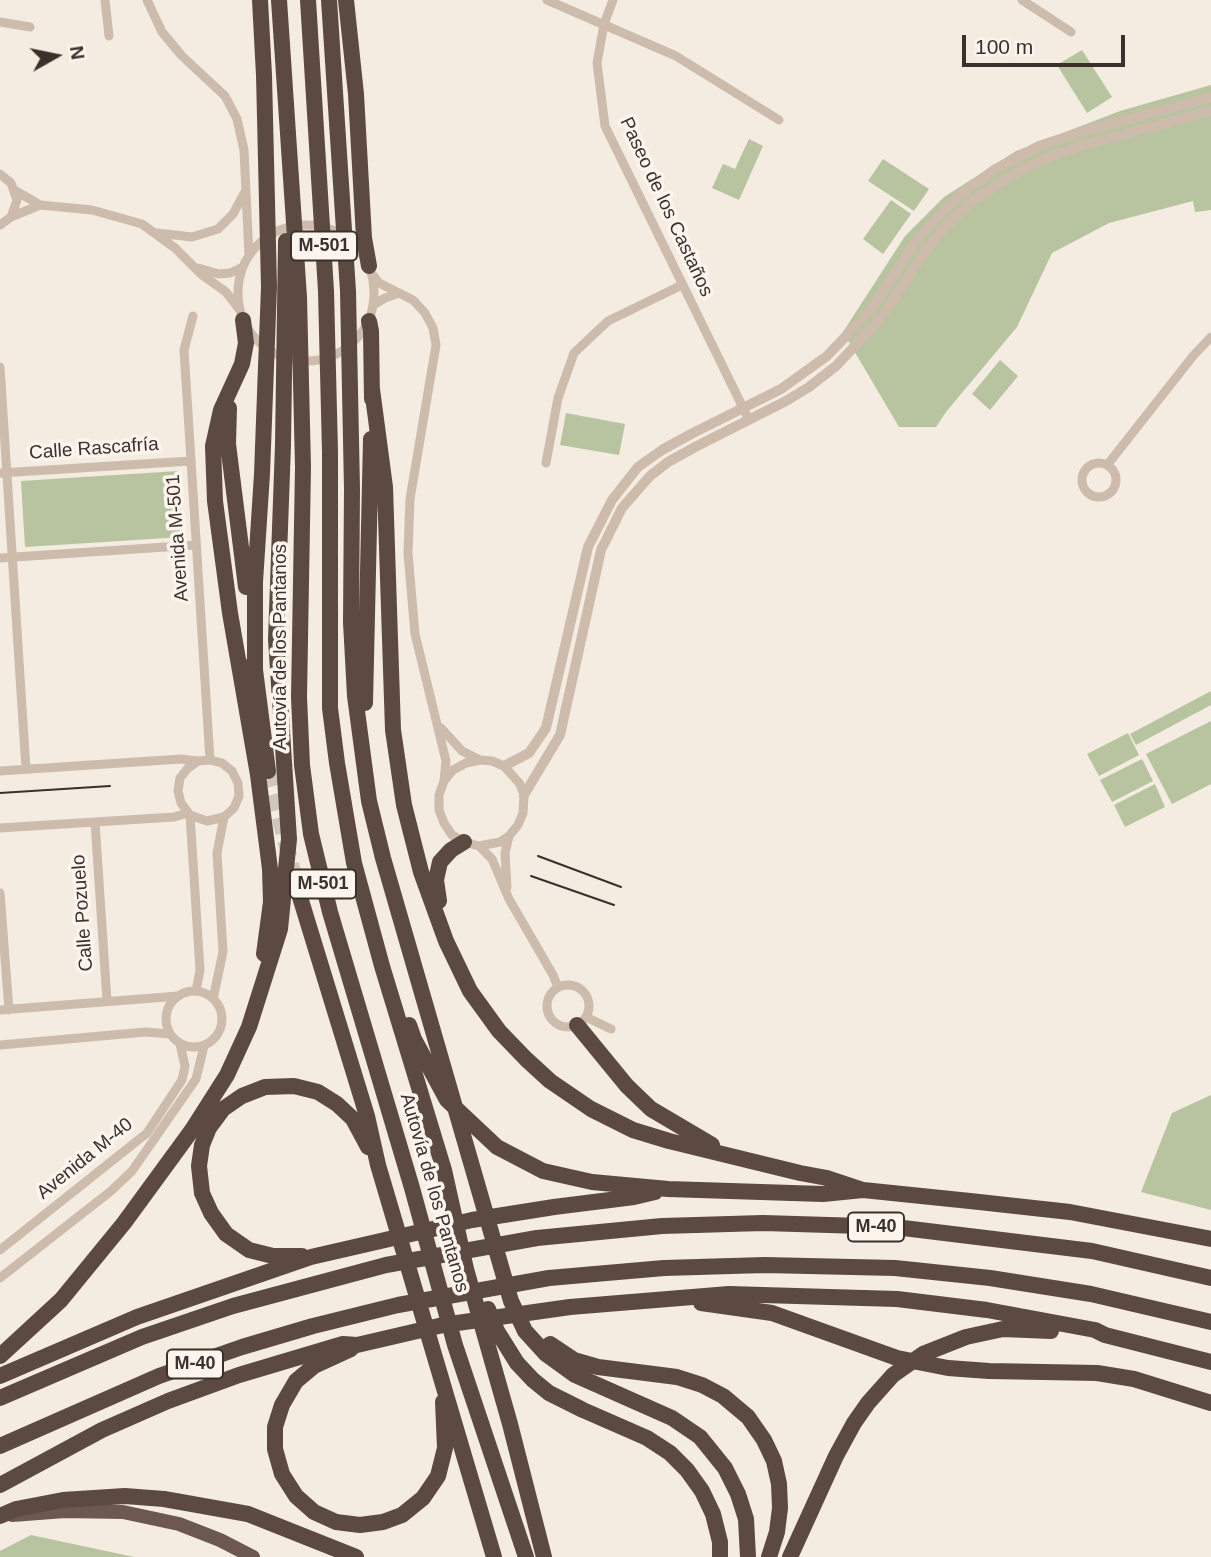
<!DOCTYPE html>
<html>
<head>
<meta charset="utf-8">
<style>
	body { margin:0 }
	#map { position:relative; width:1211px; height:1557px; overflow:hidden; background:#f4ebe1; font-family:Helvetica,sans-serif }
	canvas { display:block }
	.north { position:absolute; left:21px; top:21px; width:70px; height:70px; -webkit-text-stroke:5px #fbf5ee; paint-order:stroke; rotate:81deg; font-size:19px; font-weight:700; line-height:28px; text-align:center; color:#3b302b }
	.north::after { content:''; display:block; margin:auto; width:24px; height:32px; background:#3b302b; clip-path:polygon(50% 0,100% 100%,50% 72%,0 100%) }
	.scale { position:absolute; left:962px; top:35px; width:163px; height:32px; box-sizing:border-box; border:4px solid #3b302b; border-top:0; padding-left:9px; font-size:21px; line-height:24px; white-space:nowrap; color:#3b302b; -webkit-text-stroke:5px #fbf5ee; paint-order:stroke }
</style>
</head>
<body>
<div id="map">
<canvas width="1211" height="1557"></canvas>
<div class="north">N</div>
<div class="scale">100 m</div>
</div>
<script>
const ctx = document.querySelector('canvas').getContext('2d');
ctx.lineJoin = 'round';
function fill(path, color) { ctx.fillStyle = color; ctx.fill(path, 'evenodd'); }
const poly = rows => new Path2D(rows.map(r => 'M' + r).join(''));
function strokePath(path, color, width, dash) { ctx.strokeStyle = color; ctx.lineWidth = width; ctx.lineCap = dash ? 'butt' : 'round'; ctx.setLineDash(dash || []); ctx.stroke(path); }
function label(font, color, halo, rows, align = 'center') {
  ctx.font = font + ' Helvetica,sans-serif'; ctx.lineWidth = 7; ctx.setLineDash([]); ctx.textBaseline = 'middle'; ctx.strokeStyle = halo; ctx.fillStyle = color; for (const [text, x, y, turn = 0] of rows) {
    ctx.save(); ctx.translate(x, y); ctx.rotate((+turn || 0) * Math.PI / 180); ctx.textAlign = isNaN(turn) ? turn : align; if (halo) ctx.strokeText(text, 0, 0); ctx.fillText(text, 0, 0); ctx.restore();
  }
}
const green = poly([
	[1082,50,1112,97,1087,113,1057,65],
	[1211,85,1211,210,1195,212,1193,201,1109,223,1052,253,1017,327,946,412,936,427,899,427,843,332,905,236,944,197,1016,151,1120,111],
	[749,139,763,146,739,200,712,188,723,164,735,169],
	[883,159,929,189,914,211,868,181],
	[891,200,911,214,883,254,863,239],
	[1000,360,1018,376,990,410,972,394],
	[566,413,625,424,619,455,560,445],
	[178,471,183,537,25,547,21,481],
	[1211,691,1211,705,1136,745,1130,734],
	[1211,721,1211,784,1172,804,1146,754],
	[1128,733,1139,755,1099,776,1087,754],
	[1142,759,1153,781,1112,802,1100,780],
	[1155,784,1165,807,1125,827,1114,805],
	[1211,1095,1211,1210,1141,1192,1172,1113],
	[31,1535,134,1557,0,1557,0,1551]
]);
const motorwayTunnel = poly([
	[268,771,296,884]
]);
const minor = poly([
	[105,0,109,36],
	[147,0,162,32,182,56,225,96,237,119,244,150,249,256],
	[547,0,676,56,779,120],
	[613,0,604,24,597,63,605,126,749,420],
	[1022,0,1071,32],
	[0,22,30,27],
	[0,174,11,183,17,200,11,217,0,225],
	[16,191,40,205,92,210,142,224,175,248,201,274,226,292,239,309],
	[11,217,40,205],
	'238 293a68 68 0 1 1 136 0a68 68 0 1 1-136 0Z',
	[157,233,192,237,218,229,233,214,245,192],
	[198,268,219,274,230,273,243,267],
	[372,274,379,283,413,300,425,313,433,328,436,345,410,499,408,553,415,634,446,761,444,781,439,795,439,810,444,823,452,835,464,842,479,846,500,842,509,836,518,825,523,813,524,795,520,784,504,766,492,761,480,760,466,763,453,770,444,781],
	[373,305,385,298,399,293],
	[193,316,184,350,210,760],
	[0,367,26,769],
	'1082 480a17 17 0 1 1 34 0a17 17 0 1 1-34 0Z',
	[546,463,558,398,574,353,608,321,682,285],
	[1108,464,1193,356,1211,337],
	[0,473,191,461],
	[0,558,196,545],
	[441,728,462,751,480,760],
	[0,771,181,759,198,761,210,760,222,763,232,771,238,783,239,796,234,808,224,817,207,821,190,815,181,803,178,791,180,778,188,768,198,761],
	[190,815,200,970,196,991],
	[95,822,107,1001],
	[0,828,174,817,188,813],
	[479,846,492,859,509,899,553,975,558,987],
	[507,887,505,853,509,836],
	[0,893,9,1010],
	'547 1006a21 21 0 1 1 42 0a21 21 0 1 1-42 0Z',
	'166 1019a28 28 0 1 1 56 0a28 28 0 1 1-56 0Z',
	[213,999,223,952,217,853,224,817],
	[0,1010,179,996],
	[586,1017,611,1029],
	[0,1045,146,1032,170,1034],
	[0,1250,147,1133,182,1080,185,1066,180,1044],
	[0,1278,111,1191,132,1171,196,1079,204,1046]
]);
const tertiary = poly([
	[504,766,529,753,546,728,588,547,612,500,638,467,662,450,691,434,781,389,827,356,870,311,917,240,942,212,968,189,994,170,1039,146,1081,132,1211,97],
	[524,795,560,735,601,550,622,508,650,476,668,462,697,446,786,401,809,387,836,366,881,318,929,246,950,222,974,200,1017,172,1044,159,1084,145,1211,111]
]);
const trunk = poly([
	[12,1515,65,1511,123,1512,179,1524,220,1540,253,1557]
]);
const motorway = poly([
	[279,0,299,297,303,467,299,697,302,765,311,834,330,912,412,1188,455,1345,526,1557],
	[308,0,326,291,330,452,330,708,337,763,354,863,382,966,444,1170,466,1269,510,1424,544,1557],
	[329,0,348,291,352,489,351,622,355,696,369,801,383,858,511,1301,525,1331,546,1354,575,1375,672,1418,700,1437,725,1468,738,1494,746,1519,748,1557],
	[346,0,356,94,364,238,369,266],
	[243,320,246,343,242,364,221,410,213,446,215,501,230,613,258,775,270,869,271,902,264,954],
	[369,321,371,331,372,399],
	[372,389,385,487,393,730,404,805,421,872,446,941,470,991,499,1031,526,1059,550,1081,591,1109,633,1130,669,1141,800,1173,827,1178,863,1190],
	[229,408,228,444,246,587],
	[254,662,268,771],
	[255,672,255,582,262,474,269,287,264,75,260,0],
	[365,703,371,439],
	[296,884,367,1116,378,1165,494,1557],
	[439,901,436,880,440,862,451,850,464,842],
	[409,1025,414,1039,447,1100,497,1147,543,1171,592,1182,668,1189,823,1194,863,1190,970,1201,1070,1212,1211,1239],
	[577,1025,627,1086,651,1109,712,1145],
	[302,1256,273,1256,249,1250,226,1234,211,1213,202,1193,199,1166,202,1145,209,1128,223,1109,242,1096,265,1087,294,1086,318,1092,337,1104,353,1119,368,1147],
	[701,1303,772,1313,897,1358,948,1368,989,1371,1097,1373,1134,1379,1211,1403],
	[488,1309,497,1331,517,1363,533,1380,549,1393,583,1410,647,1438,670,1453,687,1470,702,1491,713,1514,720,1542,720,1557],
	[550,1344,574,1360,598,1367,677,1377,702,1385,723,1396,748,1417,764,1440,774,1461,779,1484,780,1508,777,1532,769,1557],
	[351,1349,314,1366,296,1381,282,1405,275,1427,275,1449,282,1474,296,1496,314,1512,336,1522,360,1525,383,1522,402,1515,423,1498,438,1476,445,1448,443,1402],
	[0,1356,61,1300,124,1223,192,1130,227,1075,249,1027,280,929,289,839,276,639,283,445,286,241],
	[0,1376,137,1317,311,1257,472,1220,554,1207,634,1197,655,1192],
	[0,1398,142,1337,233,1306,386,1265,537,1238,662,1226,763,1223,895,1227,1092,1251,1211,1278],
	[0,1446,159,1376,242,1347,313,1326,398,1305,549,1278,664,1268,765,1265,895,1268,990,1278,1091,1294,1211,1322],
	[0,1485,102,1430,168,1401,239,1375,343,1344,357,1345,443,1325,570,1307,729,1294,897,1299,987,1310,1095,1330,1105,1335,1211,1362],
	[0,1516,16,1509,63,1500,125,1496,164,1499,248,1514,356,1557],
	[790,1557,836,1456,854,1423,868,1403,893,1375,923,1354,966,1337,1003,1329,1051,1331]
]);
const tram = poly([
	[0,793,110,786],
	[538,856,621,887],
	[531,876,614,905]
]);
const shields = [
	[324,246,66],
	[323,884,66],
	[876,1227,56],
	[195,1364,56]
];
const shieldNames = [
	["M-501",324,246],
	["M-501",323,884],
	["M-40",876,1227],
	["M-40",195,1364]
];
const streetNames = [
	["Paseo de los Castaños",666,207,65],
	["Calle Rascafría",94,449,-4],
	["Avenida M-501",178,538,-94],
	["Autovía de los Pantanos",281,647,-90],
	["Calle Pozuelo",83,913,-94],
	["Avenida M-40",85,1159,-39],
	["Autovía de los Pantanos",434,1193,74]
];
fill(green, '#b8c4a0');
strokePath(motorwayTunnel, '#cfc6bd', 16, [16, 8]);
strokePath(minor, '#cdbbac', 9);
strokePath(tertiary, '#cdbbac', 10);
strokePath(trunk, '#6c584f', 14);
strokePath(motorway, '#5c4a42', 16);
strokePath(tram, '#3b302b', 2);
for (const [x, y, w] of shields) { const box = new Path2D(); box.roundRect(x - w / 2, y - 14.5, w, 29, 5); ctx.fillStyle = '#fbf5ee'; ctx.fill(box); strokePath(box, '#3b302b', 2); }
label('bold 18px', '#3b302b', null, shieldNames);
label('19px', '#3b302b', '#fbf5ee', streetNames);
</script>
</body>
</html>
